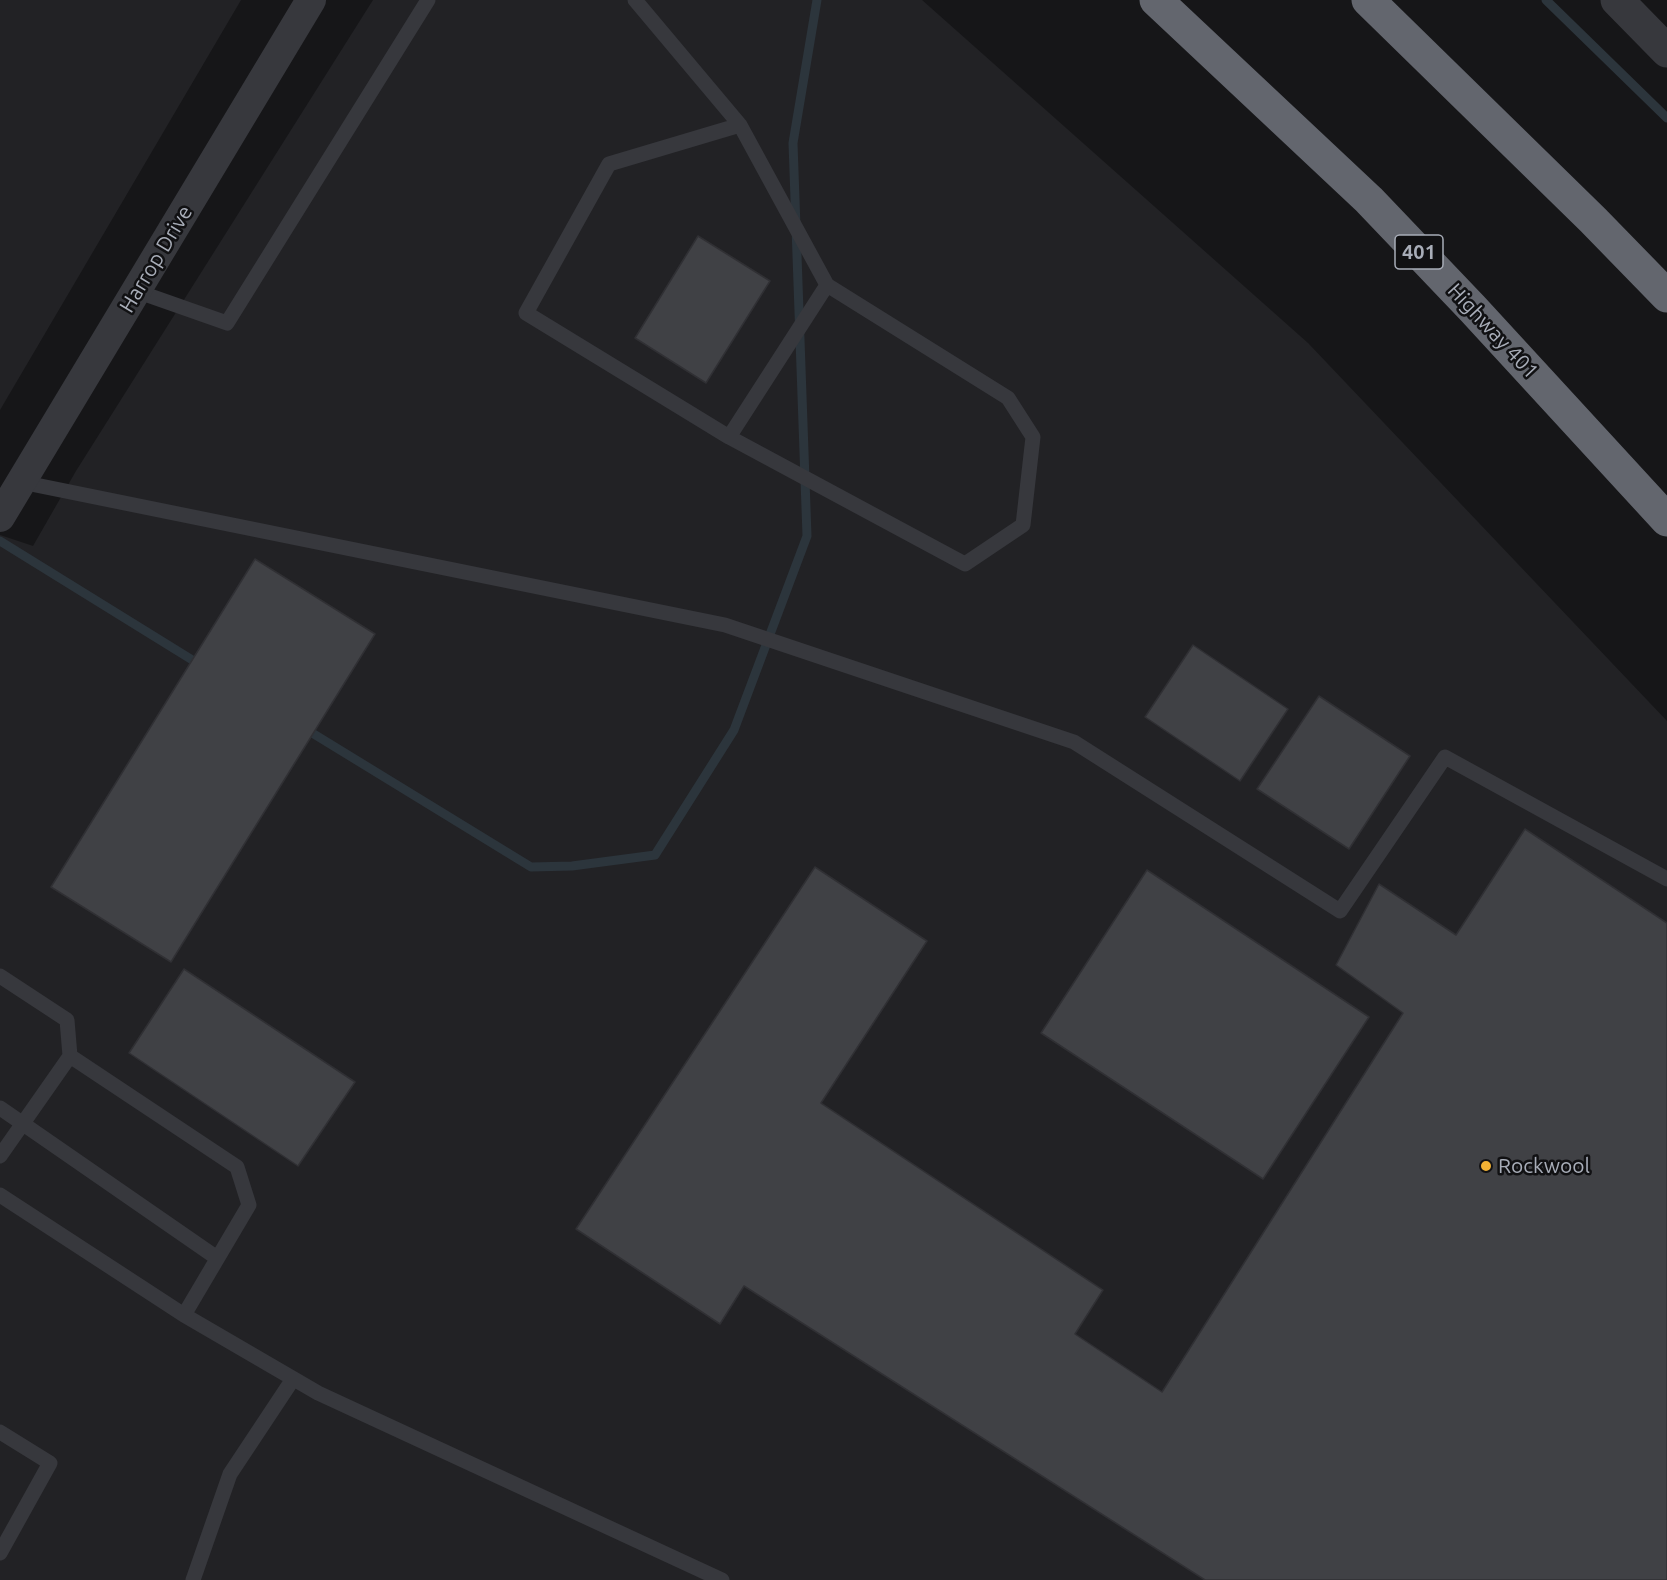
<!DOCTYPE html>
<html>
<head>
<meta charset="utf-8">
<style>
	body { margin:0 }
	canvas { display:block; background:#161618 }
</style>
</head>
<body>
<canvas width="1667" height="1580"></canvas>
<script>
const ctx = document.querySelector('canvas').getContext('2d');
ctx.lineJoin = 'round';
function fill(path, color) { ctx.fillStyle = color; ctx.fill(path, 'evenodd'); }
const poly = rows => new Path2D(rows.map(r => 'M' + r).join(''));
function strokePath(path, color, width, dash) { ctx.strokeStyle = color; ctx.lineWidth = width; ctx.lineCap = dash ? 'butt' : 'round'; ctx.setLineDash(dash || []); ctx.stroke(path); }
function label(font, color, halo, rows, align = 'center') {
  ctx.font = font + ' Ubuntu,sans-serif'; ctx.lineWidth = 5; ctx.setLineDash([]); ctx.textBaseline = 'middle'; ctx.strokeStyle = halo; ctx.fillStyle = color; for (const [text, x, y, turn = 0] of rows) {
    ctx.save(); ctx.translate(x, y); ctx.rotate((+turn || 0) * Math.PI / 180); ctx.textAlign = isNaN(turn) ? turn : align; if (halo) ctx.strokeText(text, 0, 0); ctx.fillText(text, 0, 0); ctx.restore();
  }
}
const built = poly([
	[0,0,241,0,0,410],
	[373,0,922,0,1308,343,1667,721,1667,1580,0,1580,0,535,33,546,76,471]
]);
const stream = poly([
	[1546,0,1667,118],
	[0,541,202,666],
	[304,728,531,867,572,866,655,855,734,730,807,536,793,143,817,0]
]);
const building = poly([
	[698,236,770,281,706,383,635,338,698,236],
	[255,559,375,634,171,962,51,887,255,559],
	[1193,645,1288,709,1240,781,1145,717,1193,645],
	[1319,696,1410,756,1349,849,1257,789,1319,696],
	[1525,829,1667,923,1667,1580,1205,1580,744,1286,720,1324,576,1229,815,867,927,941,821,1103,1103,1290,1075,1334,1162,1392,1403,1013,1336,965,1379,884,1456,935,1525,829],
	[1147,870,1369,1017,1263,1179,1041,1033,1147,870],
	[184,969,355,1082,298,1166,129,1053,184,969]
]);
const service = poly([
	[635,0,740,125,827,285,729,437,526,313,609,164,740,125],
	[136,291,227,323,428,0],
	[729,437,965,564,1023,525,1033,437,1008,398,827,285],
	[21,482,725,625,1074,742,1340,911,1445,757,1667,879],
	[0,976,67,1020,70,1056],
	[0,1108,217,1258],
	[0,1156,70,1056,237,1167,249,1205,184,1315,0,1195],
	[184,1315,318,1393,722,1580],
	[0,1432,50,1463,0,1553],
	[193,1580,230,1474,293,1379]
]);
const minor = poly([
	[0,517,311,0]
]);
const tertiary = poly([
	[1617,0,1667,51]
]);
const motorway = poly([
	[1156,0,1369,200,1473,309,1667,520],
	[1368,0,1593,220,1667,296]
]);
const markers = [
	[1486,1166,6,"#f2b134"]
];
const shields = [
	[1419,252,48]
];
const shieldNames = [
	["401",1419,252]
];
const streetNames = [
	["Harrop Drive",156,259,-59],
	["Highway 401",1493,331,47]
];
const poiNames = [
	["Rockwool",1498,1166]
];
fill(built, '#222225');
strokePath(stream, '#2c353c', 9);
fill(building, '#404145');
strokePath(building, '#303034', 1.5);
strokePath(service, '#37383d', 15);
strokePath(minor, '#37383d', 30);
strokePath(tertiary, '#37383d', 33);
strokePath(motorway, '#63666e', 33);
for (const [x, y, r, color] of markers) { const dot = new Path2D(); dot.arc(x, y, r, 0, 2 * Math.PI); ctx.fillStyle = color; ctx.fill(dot); strokePath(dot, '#111113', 2); }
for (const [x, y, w] of shields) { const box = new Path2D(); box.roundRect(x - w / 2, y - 17, w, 34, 4.5); ctx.fillStyle = '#111113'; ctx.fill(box); strokePath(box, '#a8adb8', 1.5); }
label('bold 20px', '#a8adb8', null, shieldNames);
label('21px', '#a8adb8', '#111113', streetNames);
label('21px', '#a8adb8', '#111113', poiNames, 'left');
</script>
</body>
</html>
